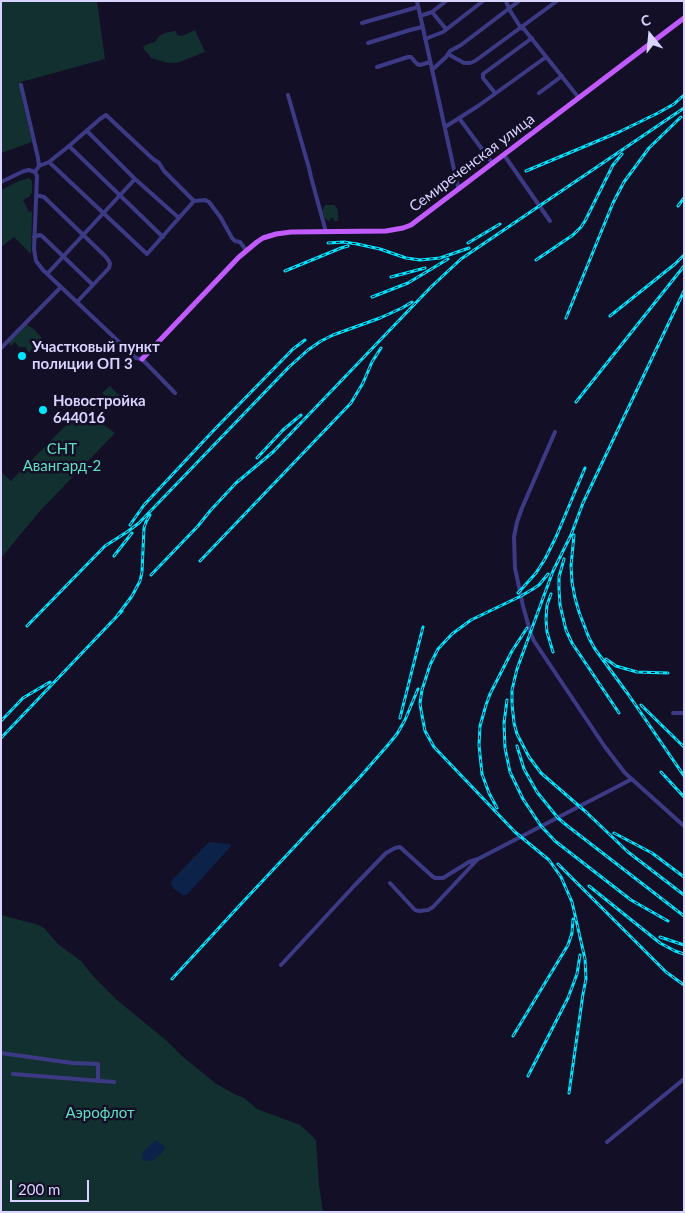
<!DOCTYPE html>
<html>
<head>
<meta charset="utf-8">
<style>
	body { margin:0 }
	#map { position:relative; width:685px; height:1213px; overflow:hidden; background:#130f26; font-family:Lato,sans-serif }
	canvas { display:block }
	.frame { position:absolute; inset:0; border:2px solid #d9d4ff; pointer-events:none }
	.north { position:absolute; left:625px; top:10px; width:50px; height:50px; -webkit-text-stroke:4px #130f26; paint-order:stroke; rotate:343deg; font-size:14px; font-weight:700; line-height:20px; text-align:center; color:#d9d4ff }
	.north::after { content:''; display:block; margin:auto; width:18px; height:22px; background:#d9d4ff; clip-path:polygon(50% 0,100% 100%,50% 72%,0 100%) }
	.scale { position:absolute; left:10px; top:1180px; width:79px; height:22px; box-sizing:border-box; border:2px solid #d9d4ff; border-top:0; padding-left:6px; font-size:15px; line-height:18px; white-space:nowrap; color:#d9d4ff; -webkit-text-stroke:4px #130f26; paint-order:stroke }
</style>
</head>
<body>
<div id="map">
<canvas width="685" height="1213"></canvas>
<div class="frame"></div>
<div class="north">С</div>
<div class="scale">200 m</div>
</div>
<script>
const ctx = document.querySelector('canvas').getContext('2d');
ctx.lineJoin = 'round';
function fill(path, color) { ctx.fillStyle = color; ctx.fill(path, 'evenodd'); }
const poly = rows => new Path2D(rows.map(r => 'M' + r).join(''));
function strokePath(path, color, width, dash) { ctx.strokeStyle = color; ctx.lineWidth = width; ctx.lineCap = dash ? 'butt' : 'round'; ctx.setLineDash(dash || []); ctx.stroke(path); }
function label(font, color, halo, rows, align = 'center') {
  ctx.font = font + ' Lato,sans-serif'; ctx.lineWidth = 5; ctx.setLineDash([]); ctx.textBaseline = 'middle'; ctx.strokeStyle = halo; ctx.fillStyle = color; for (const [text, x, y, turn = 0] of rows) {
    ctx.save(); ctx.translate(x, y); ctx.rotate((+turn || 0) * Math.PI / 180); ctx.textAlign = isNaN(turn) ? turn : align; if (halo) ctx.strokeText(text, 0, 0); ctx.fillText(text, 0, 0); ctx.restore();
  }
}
const green = poly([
	[1,1,97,1,105,59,21,82,24,93,21,94,32,142,1,153],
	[195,30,205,52,177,63,168,63,151,58,147,52,144,50,143,47,146,45,155,42,159,36,165,33,175,31,176,31,177,35,182,36],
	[29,178,32,181,32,193,30,194,31,196,23,200,29,212,32,211,31,254,14,237,1,247,1,190,19,181],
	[325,205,334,205,337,208,338,212,338,221,334,221,333,218,330,218,330,221,325,219,322,211],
	[27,325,34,329,41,337,43,341,46,343,45,345,32,349,29,353,25,347,19,347,15,342,11,346,9,344,10,341,24,326],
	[110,386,125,401,117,409,102,393],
	[72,419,97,420,115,433,39,512,1,558,1,472,11,481],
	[1,915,39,925,44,928,58,944,81,961,93,976,117,1000,167,1041,182,1056,198,1069,215,1083,236,1095,244,1098,257,1109,300,1125,311,1135,316,1140,319,1185,323,1212,1,1212]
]);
const water = poly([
	[212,842,230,844,231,846,187,895,182,895,174,889,171,884,172,880,208,843],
	[156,1140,163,1145,165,1148,164,1151,154,1160,151,1161,143,1160,142,1157,143,1152,153,1142]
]);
const minor = poly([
	[417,1,457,183,459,189],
	[506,1,509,9,521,28,524,29,579,98],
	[432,12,446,29],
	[420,16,432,12,446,1],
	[362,23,418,7],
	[425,39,443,32,483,1],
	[368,43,410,30,422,27],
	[448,54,464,63,470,63,475,61,557,1],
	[377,67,408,57,411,57,417,64,420,65,430,62],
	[432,70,446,57,450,51,461,45,519,1],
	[21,85,38,158,39,166],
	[495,93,483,78,483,74,532,38],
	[539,93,562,76],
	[288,95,309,168,311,177,326,232],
	[459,118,493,164],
	[445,127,478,106,546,57],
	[87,131,135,179,179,218],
	[69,146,163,237],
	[504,155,550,221],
	[49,162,147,254,194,201],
	[35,172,39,166,49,162,69,146,100,119,106,115,153,159,159,163,164,171,194,201],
	[1,182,24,171,29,170,35,172,37,176,34,249,36,261,43,270,136,358,142,359,175,393],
	[36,195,44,197,105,256,109,261,110,264,109,268,77,302],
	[194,201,205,200,209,202,221,218,232,238,235,241,240,242,246,250],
	[34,237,40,235,42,236,93,285],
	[47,274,135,179],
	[1,348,61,287],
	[555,432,522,508,517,522,514,537,515,568,523,606,530,631,534,641,605,747,625,773,684,826],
	[673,713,684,713],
	[390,883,415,910,419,911,428,910,433,907,477,860],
	[281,965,354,886,386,853,395,848,400,847,432,876,435,878,443,878,469,862,478,859,632,779],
	[1,1053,72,1063,98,1064,98,1081],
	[13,1074,114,1082],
	[607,1142,684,1079]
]);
const major = poly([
	[142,359,239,257,257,242,263,238,276,234,291,232,386,231,403,228,411,225,684,18]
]);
const rail = poly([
	[526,171,619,132,658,113,674,104,684,95],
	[678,206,684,198],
	[328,243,344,242,357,244,380,249,406,258,420,260,440,258,469,248],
	[468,243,500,224],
	[536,260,573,235,581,227,585,221,613,165,622,154],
	[285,271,341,248,348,246],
	[391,277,425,268],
	[684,291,583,503,571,535,553,571,517,669,512,690,512,704,514,723,517,734,529,757,541,773,586,812,628,852,684,895],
	[372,297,408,283,448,259],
	[610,316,675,264,684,255],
	[566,318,613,203,624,182,649,148,681,117],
	[576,402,684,266],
	[257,458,283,430,301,415],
	[130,525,144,505,214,430,293,349,305,340],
	[574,535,571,566,572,582,575,598,579,612,589,638,595,649,628,694,684,776],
	[114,556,132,533],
	[564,559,559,577,559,589,560,605,566,630,572,643,619,713],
	[200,561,351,403,363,383,372,362,381,348],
	[548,574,539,585,533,589,521,596,471,620,452,634,438,649,430,665,422,690,420,703,421,710,425,731,434,747,515,832,549,860,561,877,572,902,585,959,586,979,583,994,569,1093],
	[151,575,198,526,210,511,236,483,273,452,431,287,461,259,684,108],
	[518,593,536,573,545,559,556,537,585,468],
	[551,594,547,605,546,619,547,632,553,652],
	[117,616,132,596,140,581,142,572,144,528,146,522,150,515],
	[27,626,105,546,127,532,139,523,289,367,308,350,321,341,333,335,380,318,402,308,412,302],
	[606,659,616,666,637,672,668,673],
	[507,700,504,723,505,748,510,772,523,799,541,826,555,841,631,900,668,921],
	[641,705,684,747],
	[400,718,423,627],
	[1,721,23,698,50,682],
	[1,738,122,611],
	[517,746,524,769,537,792,558,818,565,824,684,916],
	[661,772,684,797],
	[497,808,489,793,482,774,479,745,480,726,486,705,490,694,512,651,527,628],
	[614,833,652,853,684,877],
	[558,864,666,972,684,985],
	[589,886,660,943,675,951,684,954],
	[660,937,684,945],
	[172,979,240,905,360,777,388,745,397,734,405,720,418,689],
	[513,1036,568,945,572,933,573,919],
	[528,1076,568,998,577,974,580,955]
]);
const markers = [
	[22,356,5,"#00e5ff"],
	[43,410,5,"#00e5ff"]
];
const streetNames = [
	["Семиреченская улица",472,163,-37]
];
const poiNames = [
	["Участковый пункт",32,347],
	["полиции ОП 3",32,364],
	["Новостройка",53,401],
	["644016",53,418]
];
const parkNames = [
	["СНТ",62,449],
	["Авангард-2",62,466],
	["Аэрофлот",100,1113]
];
fill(green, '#12302f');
fill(water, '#0c2248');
strokePath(minor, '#3d3a85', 4);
strokePath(major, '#c25bff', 5);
strokePath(rail, '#00e5ff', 3);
strokePath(rail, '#130f26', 1, [4]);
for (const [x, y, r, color] of markers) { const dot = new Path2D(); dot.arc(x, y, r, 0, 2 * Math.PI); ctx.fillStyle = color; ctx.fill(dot); strokePath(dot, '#130f26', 2); }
label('15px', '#d9d4ff', '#130f26', streetNames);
label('bold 15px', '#d9d4ff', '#130f26', poiNames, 'left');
label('15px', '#5fe0c0', '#130f26', parkNames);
</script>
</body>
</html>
